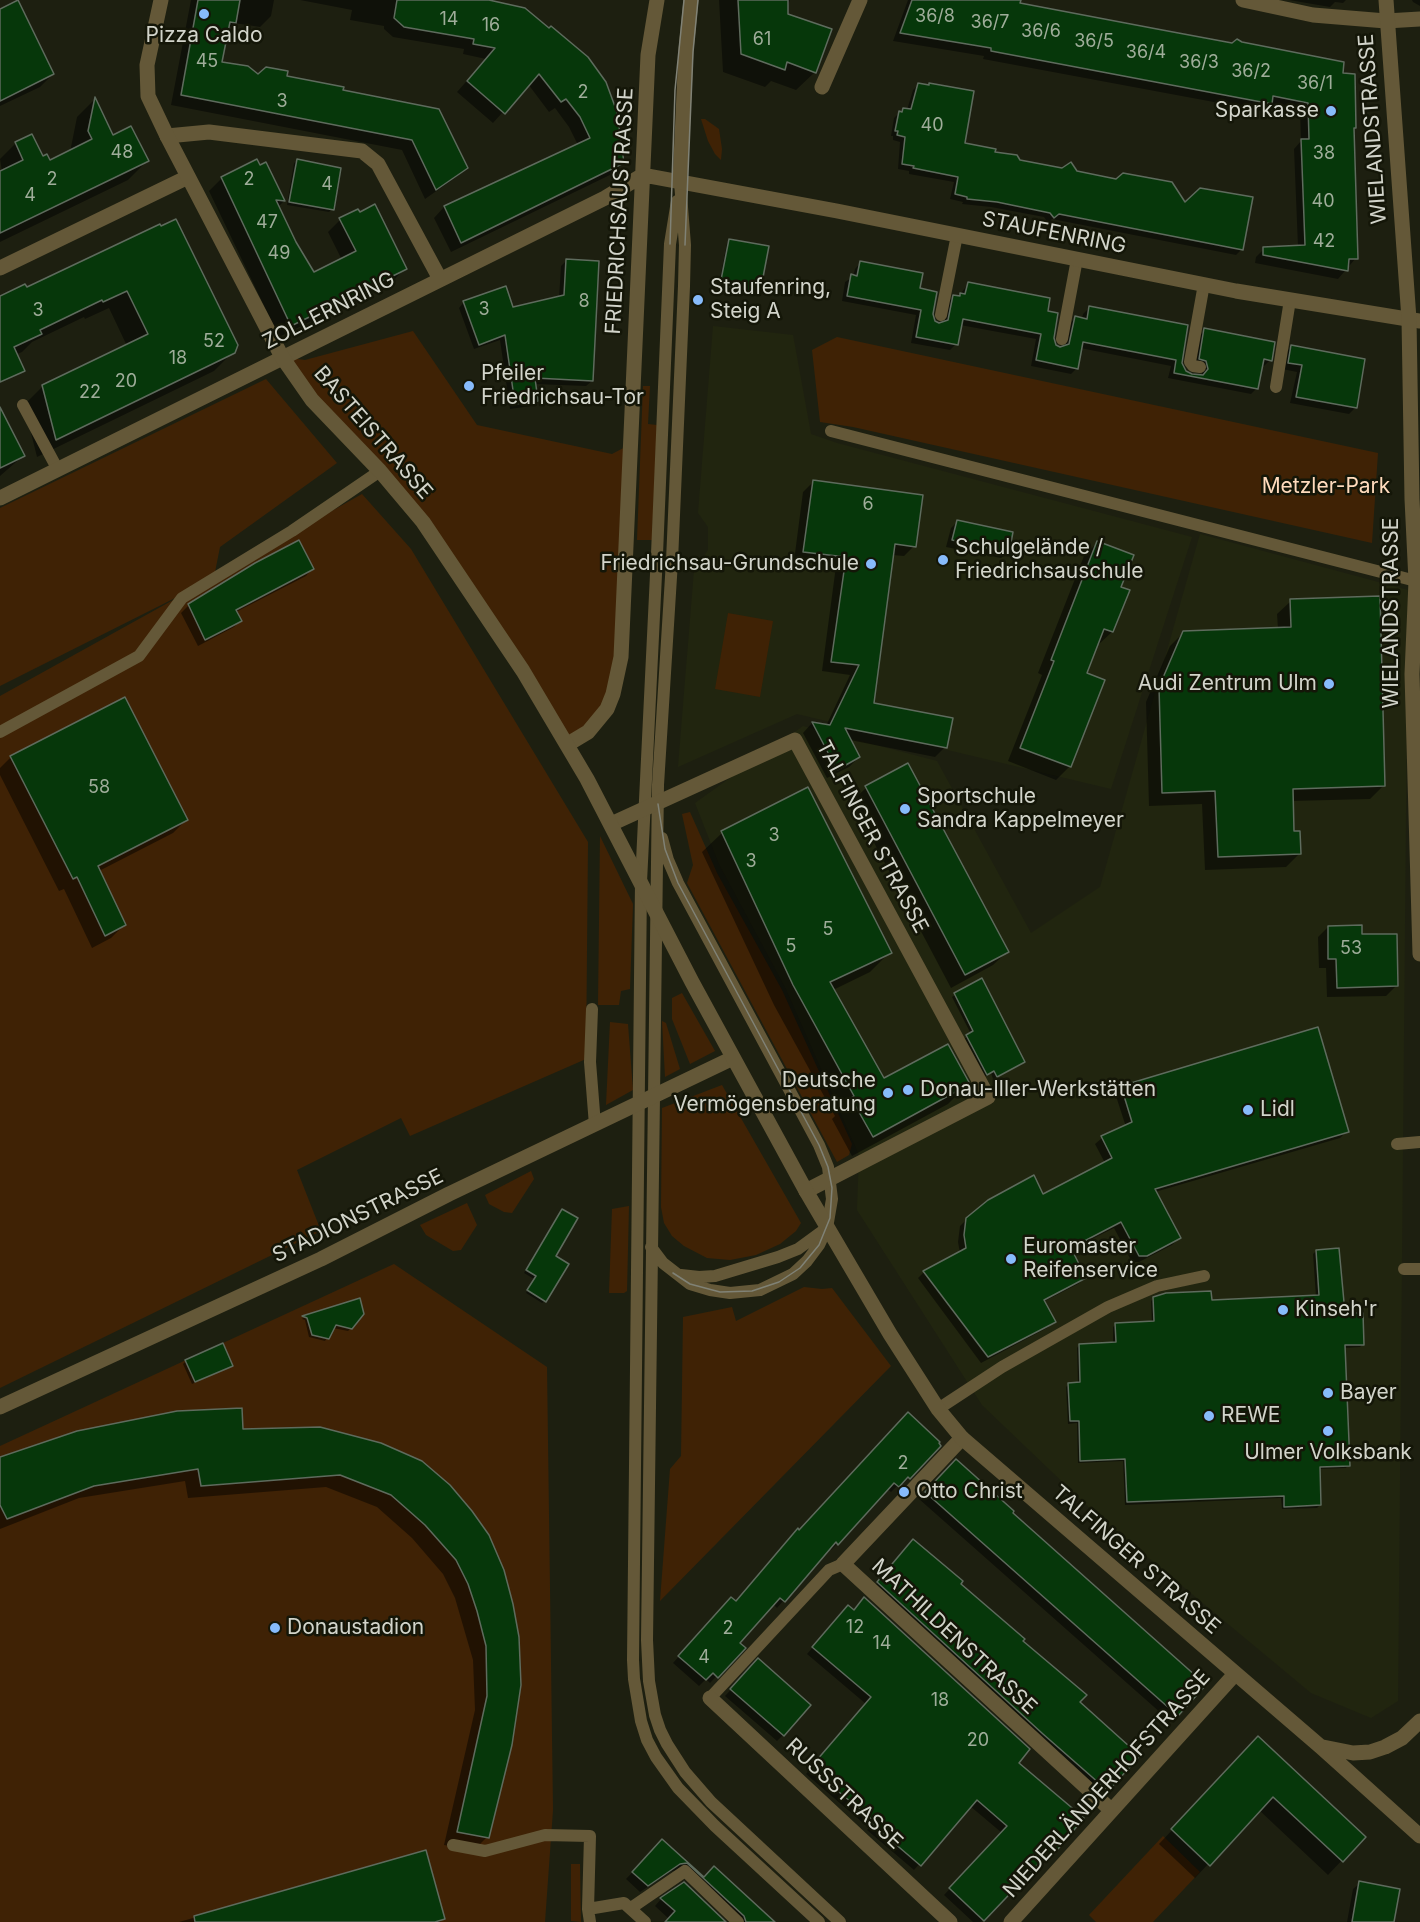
<!DOCTYPE html>
<html>
<head>
<meta charset="utf-8">
<style>
	body { margin:0 }
	canvas { display:block; background:#1d1f10 }
</style>
</head>
<body>
<canvas width="1420" height="1922"></canvas>
<script>
const ctx = document.querySelector('canvas').getContext('2d');
ctx.lineJoin = 'round';
function fill(path, color) { ctx.fillStyle = color; ctx.fill(path, 'evenodd'); }
const poly = rows => new Path2D(rows.map(r => 'M' + r).join(''));
function strokePath(path, color, width, dash) { ctx.strokeStyle = color; ctx.lineWidth = width; ctx.lineCap = dash ? 'butt' : 'round'; ctx.setLineDash(dash || []); ctx.stroke(path); }
function label(font, color, halo, rows, align = 'center') {
  ctx.font = font + ' Inter,sans-serif'; ctx.lineWidth = 5; ctx.setLineDash([]); ctx.textBaseline = 'middle'; ctx.strokeStyle = halo; ctx.fillStyle = color; for (const [text, x, y, turn = 0] of rows) {
    ctx.save(); ctx.translate(x, y); ctx.rotate((+turn || 0) * Math.PI / 180); ctx.textAlign = isNaN(turn) ? turn : align; if (halo) ctx.strokeText(text, 0, 0); ctx.fillText(text, 0, 0); ctx.restore();
  }
}
const built = poly([
	[713,326,793,335,811,434,837,443,1192,537,1111,789,797,714,678,767,694,570,708,550,708,527,698,513],
	[1200,534,1408,590,1398,1701,1371,1718,1311,1693,1097,1515,982,1405,857,1210,859,1155,786,989,719,864,695,803,803,726,937,761,1031,933,1100,887]
]);
const green = poly([
	[701,119,705,119,719,129,722,149,721,160,715,154,708,141],
	[413,331,477,425,612,454,631,444,613,694,568,744,455,568,282,357,305,360],
	[837,337,1378,453,1372,543,853,427,820,422,812,350],
	[266,379,337,463,220,547,214,577,362,494,411,549,588,842,586,1059,410,1136,401,1118,297,1170,321,1231,0,1388,0,696,193,589,0,686,0,508],
	[643,386,650,386,648,424,657,425,652,540,637,540],
	[728,613,773,621,760,697,715,689],
	[690,812,717,873,782,990,852,1144,849,1155,837,1162,687,883,693,865,682,814],
	[600,836,633,904,630,989,621,991,619,1005,598,1005],
	[682,993,715,1051,690,1064,672,1019,672,998],
	[662,1021,666,1023,680,1069,665,1077],
	[610,1022,628,1024,633,1090,606,1105],
	[722,1085,801,1223,796,1231,780,1244,756,1255,730,1260,707,1258,684,1246,672,1236,664,1223,661,1207,662,1108],
	[531,1171,534,1179,512,1213,504,1212,489,1204,485,1195],
	[467,1203,477,1225,461,1250,453,1251,426,1235,420,1225],
	[629,1206,627,1291,624,1293,609,1293,612,1209],
	[394,1264,547,1367,553,1810,545,1922,0,1922,0,1446],
	[804,1287,822,1289,832,1288,891,1366,660,1601,670,1469,681,1456,683,1317,732,1307,736,1321],
	[1163,1836,1200,1872,1153,1922,1096,1922,1089,1915],
	[571,1864,580,1864,581,1922,571,1921]
]);
const shadow = poly([
	[191,0,274,0,271,16,260,27,234,23,227,30,221,63,258,75,285,77,341,91,466,168,455,178,425,199,402,150,171,105],
	[300,0,478,0,524,9,623,163,612,174,451,252,434,218,444,207,578,145,569,127,555,108,549,112,528,84,493,123,457,92,486,59,463,54,464,49,393,37,384,29,384,26,350,20,352,10],
	[719,0,790,0,785,14,815,72,796,90,771,81,765,87,723,72],
	[908,0,1005,0,1232,44,1341,75,1354,128,1352,130,1356,258,1338,279,1255,263,1256,257,1264,249,1298,247,1294,149,1301,141,1300,111,1269,105,1262,111,983,59,984,56,893,41],
	[1289,0,1346,0,1343,3,1335,2,1330,7],
	[1412,0,1420,0,1420,6,1413,2],
	[0,11,53,74,40,87,0,106],
	[918,85,963,144,1020,161,1076,172,1185,204,1242,249,1236,255,1052,219,1048,223,1044,217,991,207,962,204,963,202,950,199,954,182,909,174,909,171,898,169,900,142,893,140,893,136,891,136,894,118,903,109,907,110,913,90],
	[94,100,113,137,147,161,128,180,0,242,0,173,2,172,0,159,16,143,49,162,70,152,77,117],
	[297,161,332,209,329,212,287,205,294,163],
	[265,164,284,201,278,207,295,242,314,274,342,260,328,232,340,220,405,268,393,281,279,337,209,191,222,178],
	[160,226,233,352,214,371,37,457,24,405,43,386,127,346,109,308,85,319,84,317,32,342,22,352,10,357,0,367,0,298,26,289],
	[729,240,759,292,756,295,718,288,727,243],
	[566,261,592,381,586,386,534,384,537,400,531,406,510,409,500,340,474,349,459,308,464,302,512,309,559,298,561,266],
	[861,262,918,290,931,318,939,325,944,324,948,302,954,296,958,297,968,284,1046,312,1052,342,1061,349,1065,347,1069,324,1075,318,1082,319,1083,314,1089,308,1186,327,1180,364,1185,372,1191,376,1203,376,1200,367,1194,364,1199,336,1205,330,1270,360,1264,366,1261,365,1257,388,1251,394,1168,378,1171,366,1080,348,1077,368,1071,374,1031,366,1036,339,960,325,956,344,950,350,911,343,916,315,842,301,845,282,853,277,855,269],
	[1292,346,1355,408,1349,414,1290,403,1297,372,1282,369,1285,353],
	[0,410,23,456,0,476],
	[813,482,914,546,904,556,892,555,872,705,945,747,935,757,850,740,859,757,849,767,827,778,803,733,812,723,826,726,850,675,822,671,836,566,794,561,803,492],
	[957,522,1008,552,1001,558,946,547,951,528],
	[1098,542,1119,588,1112,632,1098,645,1096,644,1085,674,1070,766,1056,780,1008,761,1042,675,1038,673,1084,556],
	[256,564,312,569,306,576,236,612,240,621,234,627,198,646,181,613,188,606],
	[1291,601,1384,785,1370,799,1292,801,1293,833,1300,853,1286,867,1205,870,1202,804,1149,806,1146,702,1170,646,1184,632,1278,629,1277,614],
	[11,757,186,820,173,833,99,871,124,925,111,938,92,948,64,889,59,891,0,775,0,768],
	[908,765,1007,952,993,965,951,988,852,801,866,788],
	[722,833,890,952,870,972,833,990,883,1080,968,1084,948,1104,852,1156,832,1119,835,1116,774,1005,702,852],
	[1328,927,1361,936,1396,986,1386,996,1327,997,1326,968,1319,968,1318,937],
	[955,995,1024,1062,1021,1065,993,1079,991,1073,984,1077,964,1039,971,1034,952,997],
	[1122,1087,1347,1131,1340,1138,1155,1192,1179,1238,1172,1245,1139,1262,1132,1262,1114,1228,1070,1250,1085,1278,1078,1284,1043,1302,1054,1322,1047,1328,981,1363,918,1278,924,1272,960,1253,958,1242,960,1226,967,1219,1043,1196,1105,1163,1095,1144,1102,1138,1126,1127,1115,1093],
	[560,1214,545,1301,542,1303,526,1293,534,1279,524,1273],
	[1316,1251,1343,1315,1363,1344,1360,1347,1344,1348,1348,1465,1346,1468,1318,1469,1320,1505,1317,1508,1282,1509,1281,1498,1125,1505,1123,1461,1078,1463,1077,1423,1068,1424,1066,1387,1069,1384,1078,1384,1077,1348,1079,1345,1113,1343,1113,1327,1116,1324,1152,1323,1151,1301,1154,1298,1211,1301,1316,1297,1313,1254],
	[359,1300,351,1328,348,1331,333,1328,325,1341,309,1337,305,1320,302,1319,303,1318],
	[186,1361,231,1366,192,1384,183,1364],
	[242,1431,488,1536,487,1837,474,1850,444,1845,475,1710,473,1660,455,1598,443,1574,412,1538,377,1507,326,1487,188,1498,185,1481,79,1498,0,1529,0,1459],
	[939,1446,903,1484,901,1482,891,1492,887,1489,837,1544,831,1550,829,1548,777,1608,773,1604,738,1643,743,1648,710,1683,706,1679,699,1686,673,1663,725,1605,736,1602,799,1531],
	[956,1461,1010,1513,1177,1715,1171,1722,919,1499],
	[908,1547,958,1584,1021,1642,1078,1703,1138,1756,1102,1796,873,1588],
	[842,1613,1047,1860,1041,1866,1037,1863,981,1922,973,1922,944,1895,1002,1833,970,1806,914,1870,867,1830,869,1828,806,1774,866,1704,807,1654],
	[758,1661,783,1735,777,1741,725,1696],
	[1245,1752,1364,1837,1328,1875,1259,1810,1195,1878,1159,1844],
	[662,1841,704,1879,773,1922,736,1922,681,1870,672,1871,640,1892,626,1879],
	[425,1852,444,1918,440,1922,179,1922],
	[1360,1883,1393,1922,1347,1922,1353,1889],
	[661,1899,724,1922,667,1922,669,1919,655,1906]
]);
const building = poly([
	[18,0,54,74,0,101,0,9,18,0],
	[198,0,240,0,236,23,230,22,222,62,248,66,258,74,266,67,288,71,287,76,344,87,343,90,439,109,468,168,436,190,412,140,181,95,198,0],
	[397,0,489,0,525,8,549,28,551,26,588,57,606,82,617,112,624,163,461,243,444,206,590,138,580,117,566,99,561,102,539,74,505,114,467,81,495,48,473,44,474,39,404,27,394,18,397,0],
	[738,0,788,0,788,14,832,29,816,73,787,62,785,70,741,54,738,0],
	[912,0,1021,0,1020,3,1157,29,1232,43,1237,39,1242,42,1344,62,1343,73,1355,74,1356,128,1354,128,1358,259,1349,259,1348,271,1263,255,1263,247,1305,245,1301,139,1309,139,1308,103,1273,96,1272,104,991,51,991,48,900,33,912,0],
	[918,83,929,85,929,83,974,91,965,143,996,149,995,152,1017,155,1020,160,1062,168,1071,162,1077,171,1116,179,1123,173,1172,182,1185,202,1200,188,1253,197,1243,250,1059,214,1054,218,1050,213,997,202,967,199,967,197,955,194,958,177,913,168,914,166,902,164,905,137,897,135,898,131,895,131,899,111,902,112,903,108,911,109,918,83],
	[95,97,113,135,131,126,149,161,0,233,0,171,23,160,15,142,32,134,43,156,47,154,50,160,92,139,88,131,95,97],
	[257,159,260,165,266,162,285,201,276,200,296,242,314,272,356,251,339,218,358,209,360,212,375,204,407,269,291,326,221,177,257,159],
	[297,159,341,168,334,210,289,202,297,159],
	[176,219,238,345,235,353,56,440,42,385,148,334,127,291,103,302,102,300,40,330,42,334,14,347,25,371,0,382,0,296,25,284,27,287,160,224,161,226,176,219],
	[729,239,769,246,760,293,720,285,729,239],
	[566,259,599,261,593,381,535,378,538,401,515,404,505,335,479,345,463,301,506,286,513,307,564,295,566,259],
	[860,261,923,273,920,288,937,292,933,314,935,321,939,323,948,320,953,295,960,296,960,293,965,294,968,282,1050,298,1048,311,1058,313,1054,338,1056,345,1060,347,1069,344,1075,316,1087,319,1089,306,1188,325,1182,363,1186,371,1192,374,1203,375,1208,369,1206,361,1199,359,1204,328,1275,342,1272,361,1264,359,1258,389,1174,373,1176,360,1083,342,1078,369,1036,360,1041,334,963,319,958,345,916,337,921,310,847,296,851,274,857,276,860,261],
	[1291,345,1365,359,1357,408,1296,397,1302,365,1288,363,1291,345],
	[0,407,25,456,0,468,0,407],
	[813,480,923,495,916,547,895,544,874,703,953,718,947,748,845,728,860,757,837,770,812,722,830,725,859,665,831,662,846,557,803,552,813,480],
	[957,520,1013,532,1009,553,952,540,957,520],
	[299,540,314,569,236,610,242,621,205,640,188,604,255,563,299,540],
	[1097,541,1134,555,1121,587,1130,590,1113,632,1104,629,1087,673,1105,680,1071,767,1020,748,1054,661,1051,660,1097,541],
	[1380,596,1385,786,1293,789,1294,831,1300,831,1301,854,1218,857,1215,791,1162,793,1159,687,1183,631,1291,627,1290,599,1380,596],
	[125,697,188,820,98,866,126,925,105,936,77,877,73,879,10,756,125,697],
	[908,763,1009,952,965,975,865,786,908,763],
	[808,787,892,953,830,982,884,1078,948,1044,970,1084,873,1137,851,1098,854,1096,793,985,721,831,808,787],
	[1362,925,1362,934,1397,934,1398,986,1337,988,1336,959,1328,959,1328,926,1362,925],
	[982,978,1025,1062,997,1077,994,1071,987,1075,966,1035,973,1031,954,993,982,978],
	[1318,1027,1349,1132,1155,1189,1181,1238,1147,1256,1139,1256,1121,1222,1071,1248,1086,1278,1044,1300,1056,1322,988,1357,923,1271,966,1248,964,1235,966,1218,988,1200,1034,1175,1043,1194,1112,1158,1101,1136,1132,1122,1121,1086,1318,1027],
	[562,1209,578,1218,556,1256,569,1264,546,1302,527,1290,536,1276,526,1270,562,1209],
	[1339,1248,1345,1313,1363,1313,1364,1345,1345,1345,1350,1466,1320,1467,1321,1505,1284,1507,1284,1496,1127,1502,1125,1459,1080,1461,1079,1421,1070,1421,1068,1383,1080,1382,1079,1344,1116,1342,1115,1323,1154,1321,1153,1297,1166,1293,1211,1291,1212,1300,1319,1295,1316,1250,1339,1248],
	[360,1298,364,1314,352,1329,336,1325,329,1339,312,1335,307,1318,302,1316,360,1298],
	[223,1343,233,1366,195,1382,185,1360,223,1343],
	[242,1408,243,1429,320,1427,381,1443,422,1461,450,1485,472,1511,489,1535,504,1570,513,1604,519,1637,521,1685,512,1745,489,1838,457,1832,487,1696,486,1646,477,1611,468,1584,456,1560,425,1525,391,1495,340,1475,201,1486,198,1469,94,1486,7,1519,0,1505,0,1457,77,1431,177,1411,242,1408],
	[908,1412,940,1442,939,1443,941,1446,910,1479,908,1477,899,1487,894,1483,838,1545,836,1542,785,1602,780,1598,740,1643,746,1648,718,1678,713,1673,706,1680,678,1656,731,1597,736,1601,798,1528,799,1530,908,1412],
	[956,1459,1014,1511,1013,1513,1206,1685,1178,1716,925,1492,956,1459],
	[913,1539,963,1581,961,1584,1025,1639,1023,1641,1087,1695,1080,1702,1140,1756,1108,1791,1043,1734,877,1582,913,1539],
	[864,1597,1030,1749,1019,1763,1084,1818,1048,1861,1044,1858,984,1921,949,1888,1007,1826,977,1800,921,1866,872,1824,874,1821,810,1768,871,1697,812,1647,848,1605,854,1610,864,1597],
	[758,1658,811,1705,784,1736,730,1689,758,1658],
	[1258,1736,1366,1837,1343,1862,1273,1797,1210,1866,1171,1829,1258,1736],
	[662,1839,704,1877,714,1866,775,1922,746,1922,744,1916,687,1863,680,1864,648,1886,632,1872,662,1839],
	[426,1850,445,1919,435,1922,195,1922,194,1916,426,1850],
	[1359,1881,1400,1889,1394,1922,1352,1922,1359,1881],
	[684,1882,726,1922,665,1922,675,1911,660,1898,684,1882]
]);
const service = poly([
	[680,182,685,245,684,286,672,561,658,785,647,1640,649,1681,655,1715,660,1730,667,1744,685,1772,711,1802,840,1922],
	[677,201,670,244,657,554,641,882,633,1660,634,1679,641,1721,647,1740,656,1757,678,1788,715,1826,819,1922],
	[941,315,957,235],
	[1062,339,1077,259],
	[1200,367,1193,366,1190,362,1204,284],
	[1276,387,1290,300],
	[23,405,58,470],
	[831,431,1416,581],
	[0,732,139,656,182,598,292,531,380,471],
	[592,1009,590,1062,595,1125],
	[1397,1144,1420,1142],
	[651,1247,663,1263,690,1284,710,1290,730,1293,760,1290,793,1274,807,1261,819,1245,827,1228,832,1199,828,1167,819,1145,678,883,668,860,662,838],
	[1404,1269,1420,1269],
	[681,1275,699,1277,715,1276,778,1257,798,1249,824,1230],
	[938,1409,1002,1367,1108,1307,1157,1286,1204,1276],
	[710,1698,829,1570,843,1564],
	[453,1845,485,1851,545,1835,590,1836,588,1909,590,1922],
	[631,1908,685,1871,738,1922],
	[588,1909,624,1903,645,1922]
]);
const pedestrian = poly([
	[822,87,860,0]
]);
const minor = poly([
	[1243,0,1313,15,1386,21,1420,19],
	[167,136,209,132,362,151,378,164,440,279],
	[680,182,686,50,691,0],
	[0,268,188,177],
	[0,498,605,198,643,175,837,211,1236,291,1420,321],
	[568,744,588,732,607,709,613,694,621,657,648,55,657,0],
	[611,824,795,740,988,1097,806,1191],
	[0,1407,321,1259,449,1194,733,1058],
	[962,1438,843,1564,1111,1810],
	[710,1698,950,1922],
	[1011,1922,1235,1674]
]);
const tertiary = poly([
	[161,0,147,65,148,96,167,136,282,357,312,400,380,471,423,522,523,671,587,779,692,982,806,1191,890,1334,938,1409,962,1438,1321,1747,1420,1836],
	[1386,0,1409,319,1412,499,1416,581,1412,674,1420,954],
	[1323,1747,1353,1753,1370,1752,1385,1747,1402,1738,1420,1721]
]);
const tram = poly([
	[670,244,675,90,684,0],
	[685,245,693,52,698,0],
	[658,804,665,849,678,883,819,1145,828,1167,832,1188,830,1218,819,1245,800,1268,779,1282,752,1291,720,1292,690,1284,673,1273]
]);
const markers = [
	[204,14,6,"#87bbfb"],
	[1331,111,6,"#87bbfb"],
	[698,300,6,"#87bbfb"],
	[469,386,6,"#87bbfb"],
	[943,560,6,"#87bbfb"],
	[871,564,6,"#87bbfb"],
	[1329,684,6,"#87bbfb"],
	[905,809,6,"#87bbfb"],
	[908,1090,6,"#87bbfb"],
	[888,1093,6,"#87bbfb"],
	[1248,1110,6,"#87bbfb"],
	[1011,1259,6,"#87bbfb"],
	[1283,1310,6,"#87bbfb"],
	[1328,1393,6,"#87bbfb"],
	[1209,1416,6,"#87bbfb"],
	[1328,1431,6,"#87bbfb"],
	[904,1492,6,"#87bbfb"],
	[275,1628,6,"#87bbfb"]
];
const numberNames = [
	["36/8",935,17],
	["14",449,20],
	["36/7",990,23],
	["16",491,26],
	["36/6",1041,32],
	["61",762,40],
	["36/5",1094,42],
	["36/4",1146,53],
	["45",207,62],
	["36/3",1199,63],
	["36/2",1251,72],
	["36/1",1315,84],
	["2",583,93],
	["3",282,102],
	["40",932,126],
	["48",122,153],
	["38",1324,154],
	["2",52,180],
	["2",249,180],
	["4",327,185],
	["4",30,196],
	["40",1323,202],
	["47",267,223],
	["42",1324,242],
	["49",279,254],
	["8",584,302],
	["3",484,310],
	["3",38,311],
	["52",214,342],
	["18",178,359],
	["20",126,382],
	["22",90,393],
	["6",868,505],
	["58",99,788],
	["3",774,836],
	["3",751,862],
	["5",828,930],
	["5",791,947],
	["53",1351,949],
	["2",903,1464],
	["12",855,1628],
	["2",728,1629],
	["14",882,1644],
	["4",704,1658],
	["18",940,1701],
	["20",978,1741]
];
const poiNames = [
	["Pizza Caldo",204,36,"center"],
	["Sparkasse",1319,111,"right"],
	["Staufenring,",710,288],
	["Steig A",710,312],
	["Pfeiler",481,374],
	["Friedrichsau-Tor",481,398],
	["Schulgelände /",955,548],
	["Friedrichsauschule",955,572],
	["Friedrichsau-Grundschule",859,564,"right"],
	["Audi Zentrum Ulm",1317,684,"right"],
	["Sportschule",917,797],
	["Sandra Kappelmeyer",917,821],
	["Deutsche",876,1081,"right"],
	["Vermögensberatung",876,1105,"right"],
	["Donau-Iller-Werkstätten",920,1090],
	["Lidl",1260,1110],
	["Euromaster",1023,1247],
	["Reifenservice",1023,1271],
	["Kinseh'r",1295,1310],
	["Bayer",1340,1393],
	["REWE",1221,1416],
	["Ulmer Volksbank",1328,1453,"center"],
	["Otto Christ",916,1492],
	["Donaustadion",287,1628]
];
const streetNames = [
	["WIELANDSTRASSE",1373,129,-94],
	["FRIEDRICHSAUSTRASSE",620,211,-87],
	["STAUFENRING",1054,233,11],
	["ZOLLERNRING",329,311,-27],
	["BASTEISTRASSE",373,433,49],
	["WIELANDSTRASSE",1392,613,-90],
	["TALFINGER STRASSE",872,837,62],
	["STADIONSTRASSE",358,1216,-26],
	["TALFINGER STRASSE",1136,1560,41],
	["MATHILDENSTRASSE",954,1637,43],
	["NIEDERLÄNDERHOFSTRASSE",1107,1784,-48],
	["RUSSSTRASSE",844,1794,43]
];
const parkNames = [
	["Metzler-Park",1326,487]
];
fill(built, '#21250f');
fill(green, '#3f2205');
fill(shadow, '#0007');
fill(building, '#06370a');
strokePath(building, '#5e6b5d', 1.5);
strokePath(service, '#645838', 12);
strokePath(pedestrian, '#645838', 15);
strokePath(minor, '#645838', 15);
strokePath(tertiary, '#645838', 15);
strokePath(tram, '#808276', 1.5);
for (const [x, y, r, color] of markers) { const dot = new Path2D(); dot.arc(x, y, r, 0, 2 * Math.PI); ctx.fillStyle = color; ctx.fill(dot); strokePath(dot, '#141608', 2); }
label('18px', '#9fad9a', null, numberNames);
label('21px', '#d2d4ca', '#141608', poiNames, 'left');
label('21px', '#d2d4ca', '#141608', streetNames);
label('21px', '#ffdbbd', '#141608', parkNames);
</script>
</body>
</html>
